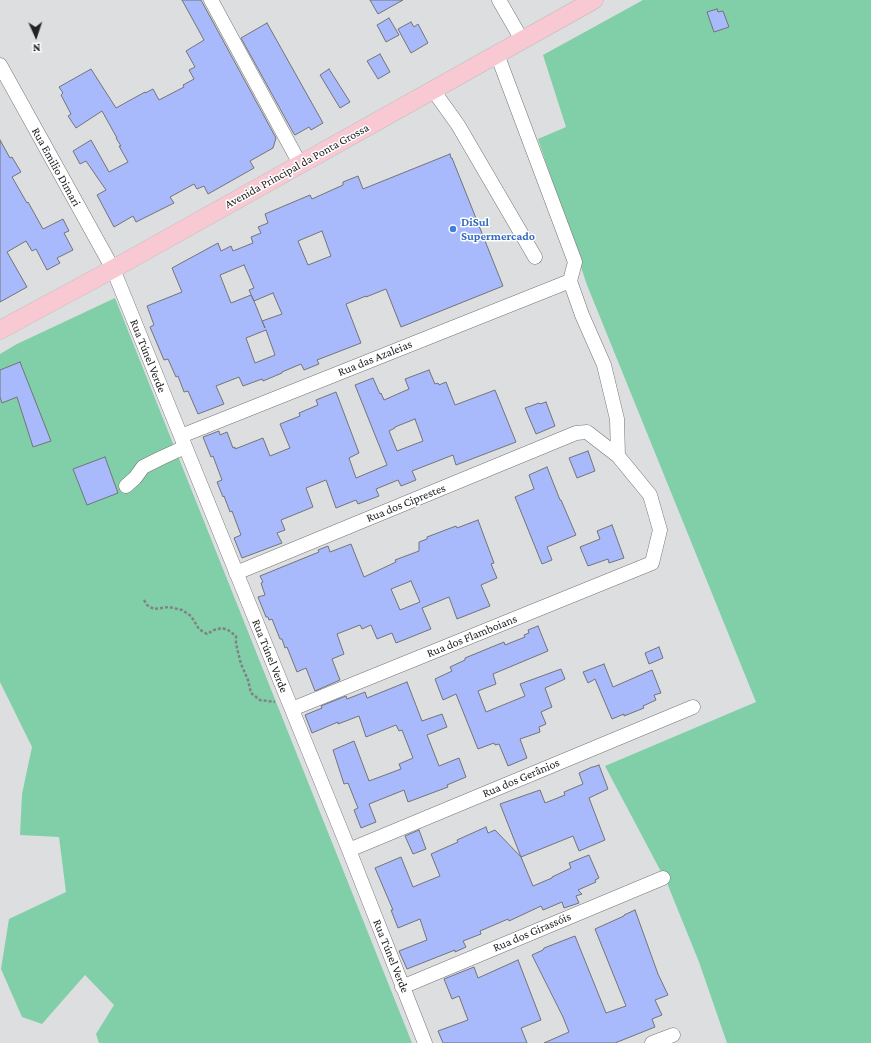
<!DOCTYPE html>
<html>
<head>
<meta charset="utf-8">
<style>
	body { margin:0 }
	#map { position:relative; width:871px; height:1043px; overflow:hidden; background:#dddee0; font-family:"Crimson Pro",serif }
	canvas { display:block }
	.north { position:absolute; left:16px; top:16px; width:40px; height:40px; -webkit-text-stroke:3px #fff; paint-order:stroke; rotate:177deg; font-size:11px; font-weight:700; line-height:16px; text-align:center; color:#232324 }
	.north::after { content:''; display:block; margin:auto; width:14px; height:18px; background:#232324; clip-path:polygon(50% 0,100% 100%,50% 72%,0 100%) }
</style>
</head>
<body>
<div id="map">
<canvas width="871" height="1043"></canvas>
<div class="north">N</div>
</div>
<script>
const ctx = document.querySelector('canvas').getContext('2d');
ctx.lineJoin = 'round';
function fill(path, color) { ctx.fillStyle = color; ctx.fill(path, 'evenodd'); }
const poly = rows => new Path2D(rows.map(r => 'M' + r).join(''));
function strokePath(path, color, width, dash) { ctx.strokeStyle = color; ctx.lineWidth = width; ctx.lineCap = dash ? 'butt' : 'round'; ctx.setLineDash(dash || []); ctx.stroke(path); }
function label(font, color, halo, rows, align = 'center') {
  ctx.font = font + ' "Crimson Pro",serif'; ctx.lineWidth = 3; ctx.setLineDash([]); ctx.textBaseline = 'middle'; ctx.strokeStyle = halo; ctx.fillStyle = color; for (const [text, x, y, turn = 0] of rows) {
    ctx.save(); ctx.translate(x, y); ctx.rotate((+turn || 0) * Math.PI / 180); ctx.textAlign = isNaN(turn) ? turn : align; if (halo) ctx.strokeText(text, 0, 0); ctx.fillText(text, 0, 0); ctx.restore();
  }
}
const green = poly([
	[643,0,871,0,871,1043,727,1043,699,962,667,883,605,766,756,702,587,285,538,139,566,127,543,55],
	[115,298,412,1043,99,1043,96,1034,114,1005,85,975,42,1024,22,1017,1,969,9,919,66,892,59,837,20,835,22,794,32,747,0,682,0,354,17,344]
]);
const building = poly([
	[182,0,201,0,276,138,273,148,250,161,254,168,208,194,204,186,197,189,194,184,170,197,174,203,136,222,133,216,114,227,97,195,106,190,86,161,80,164,73,151,91,140,109,172,128,162,119,146,121,146,116,138,117,138,102,111,76,128,68,116,71,114,61,95,63,93,59,87,91,69,116,108,145,92,145,93,153,89,159,100,184,87,183,85,194,79,189,70,195,67,186,51,204,40,182,0],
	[370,0,403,0,378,14,370,0],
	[717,9,718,12,723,11,729,27,714,32,707,12,717,9],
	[389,18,399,35,386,42,377,25,389,18],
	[411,22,414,27,418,24,428,43,411,53,398,29,411,22],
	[267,23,323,123,311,130,309,127,295,135,294,134,241,38,267,23],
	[380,54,390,72,378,79,367,61,380,54],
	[329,69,350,102,340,108,320,75,329,69],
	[0,140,10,158,12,157,21,172,12,177,27,203,28,202,43,229,63,219,69,231,64,233,73,250,57,258,60,263,47,270,36,249,32,251,26,241,7,252,27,287,0,302,0,140],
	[450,154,451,158,452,158,503,286,401,327,386,289,366,297,366,296,346,304,361,343,317,360,319,364,304,370,301,364,282,372,282,373,263,381,262,379,243,386,239,377,216,386,224,404,198,414,188,391,184,392,178,376,176,377,168,359,164,360,150,327,154,325,147,306,182,292,172,268,218,243,221,251,231,246,233,251,253,243,251,237,261,233,258,227,268,223,265,214,310,195,312,199,343,185,343,182,358,176,363,189,450,154],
	[322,231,331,256,308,265,298,241,322,231],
	[244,265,254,288,249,290,254,301,251,295,231,303,220,275,244,265],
	[273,293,282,314,262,321,265,328,254,301,273,293],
	[266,330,275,355,255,363,246,338,266,330],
	[20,362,51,441,33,447,17,397,2,403,0,397,0,370,20,362],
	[429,370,435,384,438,383,439,385,446,382,455,405,495,390,516,442,456,465,453,455,412,471,416,480,401,486,398,480,376,489,379,496,358,504,356,500,336,508,326,480,306,488,313,507,281,520,285,530,277,533,282,543,242,558,234,538,241,535,232,511,230,512,224,496,223,497,217,482,222,480,213,456,211,457,203,437,219,431,220,435,227,432,233,448,235,447,235,449,263,438,270,456,290,448,280,424,300,416,299,413,318,405,316,400,336,392,359,453,349,458,356,478,387,465,355,385,373,378,380,394,381,393,384,400,409,389,405,379,429,370],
	[415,419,423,441,397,451,389,431,395,428,395,427,415,419],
	[546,402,555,426,536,434,525,408,539,403,540,404,546,402],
	[588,451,595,471,577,478,569,458,588,451],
	[105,457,118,493,87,505,73,469,105,457],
	[547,467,560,500,561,500,576,535,547,547,552,560,542,564,515,497,534,489,529,475,547,467],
	[478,520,494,563,491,564,497,578,481,585,490,606,457,619,449,597,422,608,431,629,396,643,392,633,377,639,371,625,362,629,360,625,337,634,344,654,332,659,340,680,315,691,306,668,297,672,287,647,285,648,282,639,280,639,272,619,269,620,268,617,266,617,258,597,265,595,261,583,263,582,260,576,319,552,318,550,328,546,330,552,351,544,364,577,396,562,395,560,419,551,419,542,427,539,427,537,456,526,457,528,478,520],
	[411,581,420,602,400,610,391,589,411,581],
	[612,525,624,558,609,563,608,559,588,566,580,547,600,539,597,531,612,525],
	[538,626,548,651,493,674,496,684,478,691,486,712,525,696,520,684,561,669,565,679,545,688,552,707,541,712,546,724,539,727,540,732,520,739,527,758,508,766,499,744,495,745,494,743,478,749,456,694,443,700,435,679,452,671,450,667,465,660,465,658,504,642,505,645,525,637,524,635,529,633,528,630,538,626],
	[659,647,663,658,649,664,645,653,659,647],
	[604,664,613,687,652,670,661,693,654,695,656,700,643,706,644,708,624,716,624,714,612,719,595,679,588,683,583,672,604,664],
	[407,682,422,721,442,714,447,727,427,735,439,766,459,758,466,777,447,785,448,787,408,802,404,790,369,804,376,822,361,828,354,810,358,808,348,783,344,784,333,750,354,741,369,781,401,769,399,764,413,758,402,730,399,731,396,725,366,737,359,716,338,724,338,722,312,733,305,715,322,708,321,706,346,696,347,699,365,692,367,698,407,682],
	[599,765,608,789,589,798,605,840,579,851,573,836,521,857,500,804,540,790,545,803,565,795,564,792,583,784,579,773,592,767,593,767,599,765],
	[486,827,488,833,495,830,521,857,533,886,552,878,552,877,571,868,569,863,589,855,599,878,595,880,596,882,578,890,582,894,576,896,579,903,564,908,562,902,543,910,541,906,509,921,508,919,480,931,481,934,463,941,466,947,455,952,455,950,407,969,399,951,427,940,420,919,398,928,391,910,393,910,375,868,401,857,413,887,440,876,431,854,458,842,457,840,486,827],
	[419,830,426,849,413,854,405,836,419,830],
	[635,910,658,974,668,995,655,1000,662,1015,652,1019,655,1027,615,1043,544,1043,569,1032,563,1017,532,955,543,950,544,948,575,936,606,1013,626,1006,595,929,624,916,624,915,635,910],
	[518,960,541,1020,521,1028,527,1043,443,1043,438,1031,468,1020,459,996,452,999,444,979,474,967,478,978,518,960]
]);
const path = poly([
	[144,600,147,605,154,609,169,607,182,610,191,616,199,629,207,634,214,630,222,628,228,630,236,636,236,644,241,664,248,680,251,693,260,700,275,702]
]);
const minor = poly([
	[211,0,300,164],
	[499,0,522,40],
	[497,54,575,262,570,281,582,315,604,365,617,419,618,456],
	[0,65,113,269,349,850,425,1043],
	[433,90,458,125,535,257],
	[181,436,570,281],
	[126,486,135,478,143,467,161,458,185,447],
	[236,573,576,433,587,432,618,456,650,495,660,530,652,563,292,709],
	[349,850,693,707],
	[402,987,663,878],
	[652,1043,673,1035]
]);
const major = poly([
	[0,330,113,269,594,0]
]);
const markers = [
	[453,229,4,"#3f7fe0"]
];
const streetNames = [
	["Avenida Principal da Ponta Grossa",297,166,-29],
	["Rua Emilio Dimari",56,167,61],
	["Rua Túnel Verde",148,356,68],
	["Rua das Azaleias",375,358,-22],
	["Rua dos Ciprestes",406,503,-22],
	["Rua dos Flamboians",472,636,-22],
	["Rua Túnel Verde",270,656,68],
	["Rua dos Gerânios",521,778,-23],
	["Rua dos Girassóis",532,932,-23],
	["Rua Túnel Verde",391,956,68]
];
const shopNames = [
	["DiSul",461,222],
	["Supermercado",461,236]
];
fill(green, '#81cfa8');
fill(building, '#a8b9fc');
strokePath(building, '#737476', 1);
strokePath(minor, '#757577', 15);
strokePath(major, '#b9b9b9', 19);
strokePath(path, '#828284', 2.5, [3, 2]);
strokePath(minor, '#fff', 14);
strokePath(major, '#f9c9d3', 18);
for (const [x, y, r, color] of markers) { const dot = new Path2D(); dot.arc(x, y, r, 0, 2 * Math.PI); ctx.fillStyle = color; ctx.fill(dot); strokePath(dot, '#fff', 1.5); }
label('12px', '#232324', '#fff', streetNames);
label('bold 12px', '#366cbe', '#fff', shopNames, 'left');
</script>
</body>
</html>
